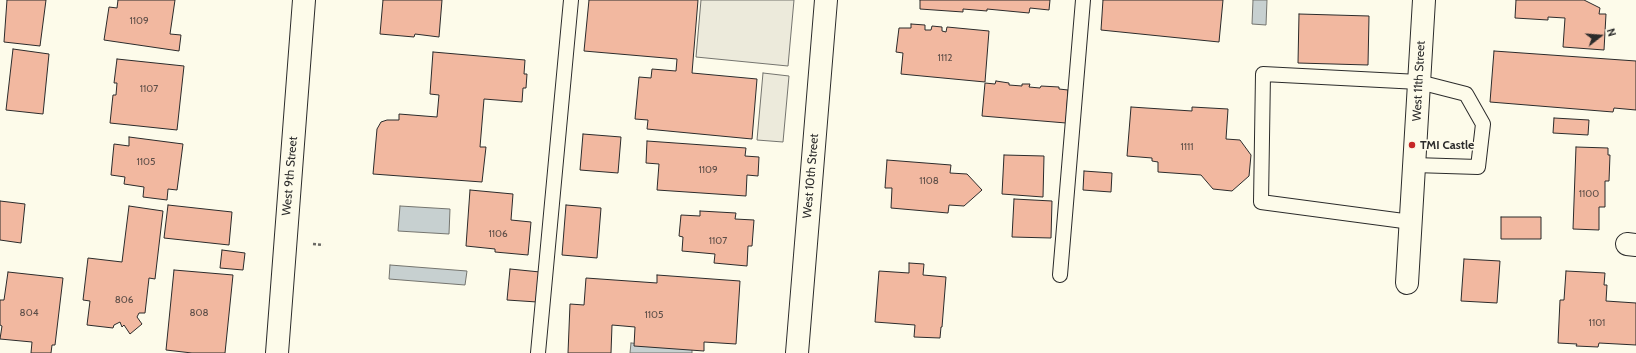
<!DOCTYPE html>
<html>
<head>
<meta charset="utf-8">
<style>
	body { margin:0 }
	#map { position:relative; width:1636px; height:353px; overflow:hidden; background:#fdfbea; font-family:Cabin,sans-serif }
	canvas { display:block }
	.north { position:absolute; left:1580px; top:16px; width:40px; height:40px; -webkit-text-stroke:3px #fdfbea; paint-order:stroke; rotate:73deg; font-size:11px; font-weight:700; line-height:16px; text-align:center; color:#2b2b2b }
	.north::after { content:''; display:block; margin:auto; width:14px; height:18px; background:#2b2b2b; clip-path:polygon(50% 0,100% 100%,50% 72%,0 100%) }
</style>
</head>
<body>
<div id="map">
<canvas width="1636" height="353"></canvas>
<div class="north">N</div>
</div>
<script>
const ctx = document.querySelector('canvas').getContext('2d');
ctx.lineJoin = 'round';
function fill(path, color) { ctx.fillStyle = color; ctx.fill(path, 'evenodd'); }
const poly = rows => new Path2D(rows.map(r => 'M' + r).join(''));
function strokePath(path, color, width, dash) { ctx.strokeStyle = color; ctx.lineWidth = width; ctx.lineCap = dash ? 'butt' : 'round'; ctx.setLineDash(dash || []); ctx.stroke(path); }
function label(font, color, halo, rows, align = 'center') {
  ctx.font = font + ' Cabin,sans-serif'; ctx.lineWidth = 3; ctx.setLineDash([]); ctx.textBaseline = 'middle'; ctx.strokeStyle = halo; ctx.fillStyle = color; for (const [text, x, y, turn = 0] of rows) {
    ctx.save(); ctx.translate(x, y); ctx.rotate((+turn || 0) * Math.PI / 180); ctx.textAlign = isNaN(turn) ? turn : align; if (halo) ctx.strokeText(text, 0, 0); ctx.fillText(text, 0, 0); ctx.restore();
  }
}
const parking = poly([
	[701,0,794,0,788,66,696,57,701,0],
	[763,73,789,76,783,142,757,140,763,73]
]);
const water = poly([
	[1253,0,1267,0,1266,25,1252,24,1253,0],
	[400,206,450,209,449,234,398,231,400,206],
	[390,265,467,271,465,285,389,279,390,265],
	[631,343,692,348,692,353,630,353,631,343]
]);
const building = poly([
	[7,0,46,0,40,46,4,42,7,0],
	[118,0,175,0,170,34,181,35,179,51,104,40,109,7,117,8,118,0],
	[383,0,442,0,439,37,415,34,414,37,380,34,383,0],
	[589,0,698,0,692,73,757,79,752,139,647,129,648,120,635,119,639,77,651,78,652,69,676,71,677,59,584,51,589,0],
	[920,0,1050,0,1049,10,1030,8,1029,13,987,9,987,11,963,9,963,12,920,9,920,0],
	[1103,0,1223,0,1219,42,1101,30,1103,0],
	[1516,0,1584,0,1600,8,1599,14,1606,14,1604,50,1563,47,1565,18,1548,17,1548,20,1515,18,1516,0],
	[1299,14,1369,16,1368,65,1298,63,1299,14],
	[911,24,925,25,925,30,931,30,932,26,942,27,942,31,946,32,947,27,989,31,985,82,901,74,903,53,896,52,899,28,911,28,911,24],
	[13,49,49,54,43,114,6,110,13,49],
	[1494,51,1636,61,1636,110,1614,108,1613,112,1490,102,1494,51],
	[433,52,525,60,524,74,527,74,526,88,523,88,522,102,484,99,480,147,486,147,482,182,373,174,377,129,381,122,387,120,399,120,399,114,437,117,439,95,430,94,433,52],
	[117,59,184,66,177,130,110,123,113,95,116,95,117,83,114,83,117,59],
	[996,81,1009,83,1009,85,1022,86,1022,84,1030,84,1029,87,1040,88,1041,86,1059,87,1059,89,1068,90,1066,123,982,116,985,83,995,84,996,81],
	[1131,107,1192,111,1192,107,1228,109,1226,139,1240,140,1251,155,1249,176,1232,191,1213,189,1201,175,1158,172,1158,162,1152,161,1152,158,1127,156,1131,107],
	[1554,118,1589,120,1588,135,1553,133,1554,118],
	[583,134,621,137,618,173,580,170,583,134],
	[129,137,183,144,177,190,168,189,167,200,143,197,144,187,124,184,125,177,111,175,114,144,129,146,129,137],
	[647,141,746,148,745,156,759,157,758,176,747,175,746,196,657,190,659,164,646,163,647,141],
	[1576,147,1608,148,1608,155,1610,155,1609,181,1605,181,1605,207,1599,207,1599,230,1573,229,1576,147],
	[1004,155,1044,156,1043,197,1002,194,1004,155],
	[887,160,951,165,950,173,967,174,982,190,964,206,949,205,948,213,891,208,892,188,885,188,887,160],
	[1084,171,1112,173,1111,192,1083,190,1084,171],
	[470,190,513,194,511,220,531,222,528,255,495,252,495,249,466,246,470,190],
	[1014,199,1052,201,1051,238,1012,237,1014,199],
	[0,201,25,204,21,243,0,240,0,201],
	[168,205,232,212,229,245,164,238,168,205],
	[566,205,601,208,597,258,562,255,566,205],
	[129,206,163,211,155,279,149,278,145,313,139,313,137,317,142,324,130,334,124,325,122,327,120,322,114,325,113,328,87,325,90,301,83,300,88,258,122,262,129,206],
	[700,211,736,213,735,219,754,220,752,246,748,246,747,266,714,263,715,254,682,251,683,237,679,236,681,215,700,216,700,211],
	[1501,217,1541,217,1541,239,1501,239,1501,217],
	[222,250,245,253,243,270,220,268,222,250],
	[1464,259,1500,261,1497,303,1461,301,1464,259],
	[909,263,924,264,923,275,946,277,942,327,941,327,940,338,914,337,915,325,875,322,879,271,909,273,909,263],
	[510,269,540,272,537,302,507,300,510,269],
	[174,270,233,275,225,353,192,353,166,350,174,270],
	[1566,271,1605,273,1604,285,1607,285,1606,301,1636,303,1636,345,1599,343,1598,347,1576,346,1577,344,1558,343,1560,300,1564,300,1566,271],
	[8,272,63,278,55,345,52,345,51,353,31,353,32,342,0,339,2,326,0,325,0,300,4,300,8,272],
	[657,275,740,281,736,344,704,342,704,351,634,346,635,327,612,325,611,353,568,353,570,304,584,305,586,278,657,283,657,275]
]);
const path = poly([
	[313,244,323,245]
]);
const lane = poly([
	[1411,222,1261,202,1263,74,1419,82,1466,94,1483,124,1478,167,1414,165],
	[1060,275,1083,0],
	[538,353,571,0]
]);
const street = poly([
	[1627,244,1636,245],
	[1407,283,1424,0],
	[277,353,304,0],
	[797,353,826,0]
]);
const markers = [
	[1412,145,4,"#c62828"]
];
const numberNames = [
	["1109",139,21],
	["1112",945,58],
	["1107",149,89],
	["1111",1187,147],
	["1105",146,162],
	["1109",708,170],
	["1108",929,181],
	["1100",1589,194],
	["1106",498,234],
	["1107",718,241],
	["806",124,300],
	["804",29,313],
	["808",199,313],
	["1105",654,315],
	["1101",1597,323]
];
const streetNames = [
	["West 11th Street",1419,81,-87],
	["West 9th Street",290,176,-85],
	["West 10th Street",811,176,-85]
];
const poiNames = [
	["TMI Castle",1420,145]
];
fill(parking, '#eceadb');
strokePath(parking, '#74746e', 1);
fill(water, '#c7d0d0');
strokePath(water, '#74746e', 1);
fill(building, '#f2b8a0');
strokePath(building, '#2b2b2b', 1);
strokePath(lane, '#2b2b2b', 16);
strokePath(street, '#2b2b2b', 24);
strokePath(path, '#6a6964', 2.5, [3, 2]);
strokePath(lane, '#fdfbea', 14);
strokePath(street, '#fdfbea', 22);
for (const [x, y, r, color] of markers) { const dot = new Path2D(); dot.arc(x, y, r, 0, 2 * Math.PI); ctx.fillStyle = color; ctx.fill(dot); strokePath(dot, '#fdfbea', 1.5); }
label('10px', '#5d4e48', null, numberNames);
label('12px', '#2b2b2b', '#fdfbea', streetNames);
label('bold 12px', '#2b2b2b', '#fdfbea', poiNames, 'left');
</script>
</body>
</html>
